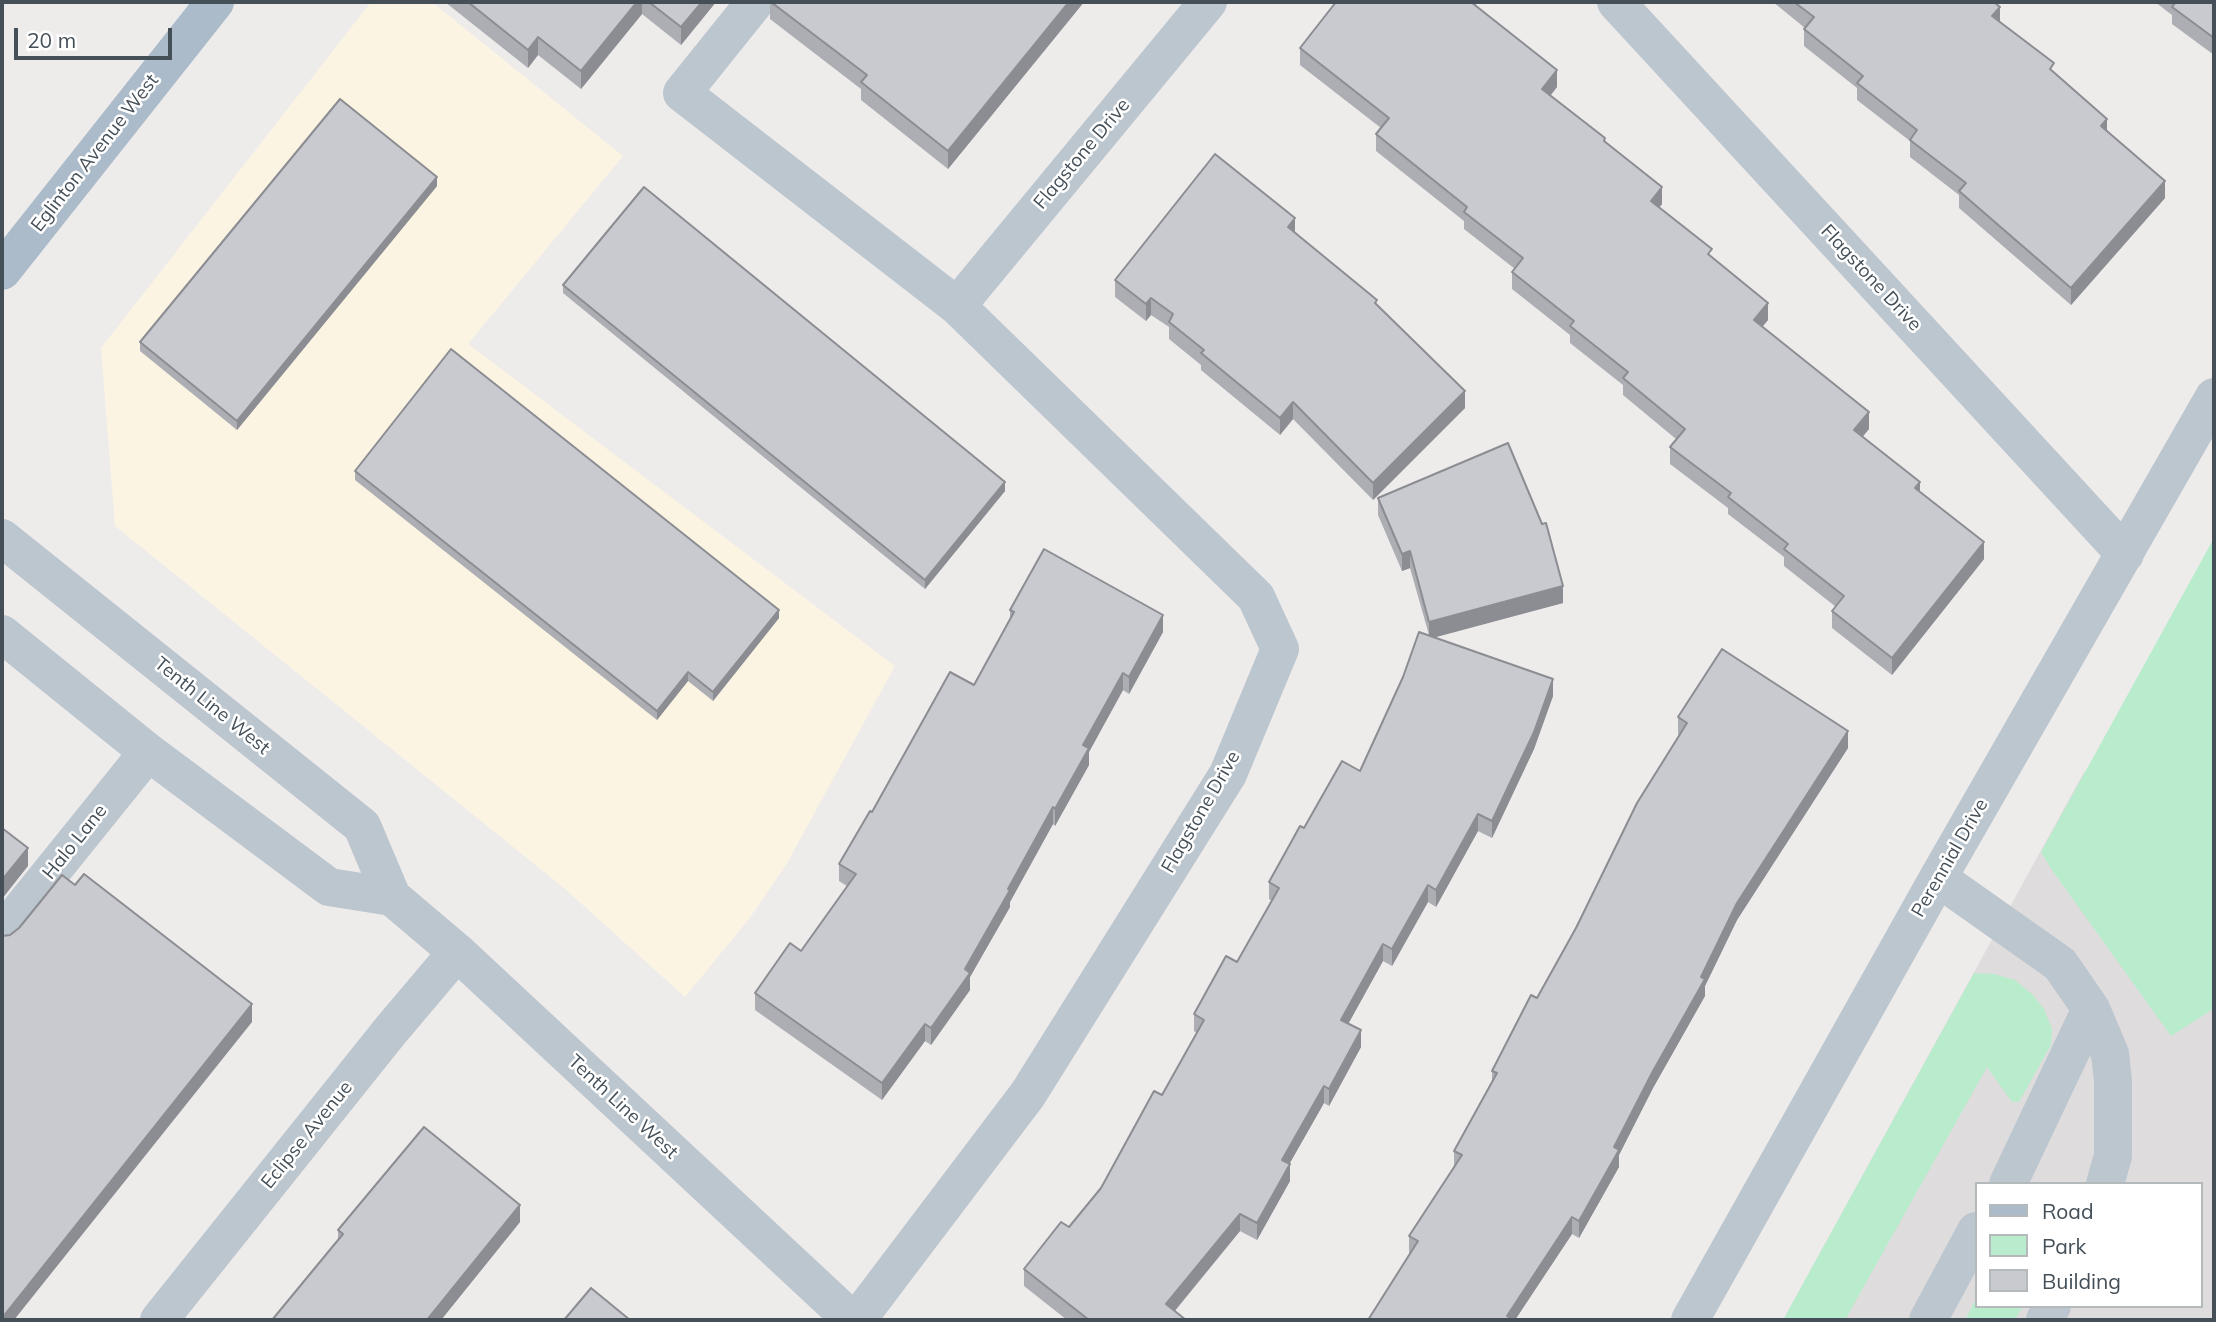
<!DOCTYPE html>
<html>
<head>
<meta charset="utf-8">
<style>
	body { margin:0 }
	#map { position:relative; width:2216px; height:1322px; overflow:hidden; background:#eeebeb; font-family:Mulish,sans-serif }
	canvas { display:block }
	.frame { position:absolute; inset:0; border:4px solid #444f58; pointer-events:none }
	.legend { position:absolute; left:1975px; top:1182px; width:228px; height:126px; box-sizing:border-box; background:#fff; border:2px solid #b4b9bc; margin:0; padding:9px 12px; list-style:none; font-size:21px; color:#444f58 }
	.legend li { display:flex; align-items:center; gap:14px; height:35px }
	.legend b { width:35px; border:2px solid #b4b9bc }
	.scale { position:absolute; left:14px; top:28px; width:158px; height:32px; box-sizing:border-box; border:4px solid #444f58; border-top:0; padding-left:9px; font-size:21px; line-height:24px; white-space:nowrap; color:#444f58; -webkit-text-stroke:5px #fff; paint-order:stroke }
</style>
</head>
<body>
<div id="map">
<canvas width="2216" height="1322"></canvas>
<div class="frame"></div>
<ul class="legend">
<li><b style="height:9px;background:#abbbca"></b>Road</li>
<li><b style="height:19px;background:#b9eccd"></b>Park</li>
<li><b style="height:19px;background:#c8cad0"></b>Building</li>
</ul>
<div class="scale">20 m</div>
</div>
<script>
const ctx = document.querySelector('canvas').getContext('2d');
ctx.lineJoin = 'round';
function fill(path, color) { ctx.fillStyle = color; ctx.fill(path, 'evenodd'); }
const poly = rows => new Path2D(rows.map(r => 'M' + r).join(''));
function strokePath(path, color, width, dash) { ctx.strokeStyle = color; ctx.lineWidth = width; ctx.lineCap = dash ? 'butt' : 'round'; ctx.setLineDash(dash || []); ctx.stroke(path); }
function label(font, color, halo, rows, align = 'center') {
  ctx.font = font + ' Mulish,sans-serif'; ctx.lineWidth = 5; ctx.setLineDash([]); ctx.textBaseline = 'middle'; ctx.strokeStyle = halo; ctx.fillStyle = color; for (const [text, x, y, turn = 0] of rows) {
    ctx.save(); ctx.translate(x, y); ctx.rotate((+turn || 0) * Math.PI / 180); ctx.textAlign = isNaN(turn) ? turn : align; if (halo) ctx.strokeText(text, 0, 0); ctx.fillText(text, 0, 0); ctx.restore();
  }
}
const commercial = poly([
	[371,2,432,2,623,156,468,344,895,666,786,865,749,919,685,997,564,888,115,526,101,348]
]);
const education = poly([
	[2084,772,2214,953,2214,1320,1783,1320],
	[1976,1184,2200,1184,2200,1306,1976,1306]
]);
const green = poly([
	[2214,538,2214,1011,2213,1009,2171,1036,2052,870,2041,852],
	[1974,973,1994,974,2015,980,2033,995,2044,1009,2052,1029,2051,1045,2019,1102,2012,1102,1987,1067,1845,1320,1783,1320],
	[1976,1299,1976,1306,2023,1306,2015,1320,1965,1320]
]);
const minor = poly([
	[755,2,682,93,957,306,1256,597,1280,649,1228,774,1028,1094,857,1320],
	[1616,2,2125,554],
	[957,306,1208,2],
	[2,538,362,826,392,897,457,952,852,1320],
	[2,634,148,752,329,887,392,897],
	[1938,878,2060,964,2091,1009,2110,1054,2113,1081,2113,1156,2105,1184],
	[2,933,148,752],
	[2008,1184,2091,1009],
	[159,1320,391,1030,457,952],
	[1690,1320,1938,878,2214,397],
	[1928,1320,1976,1231],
	[2045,1320,2052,1306]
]);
const major = poly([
	[2,271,215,2]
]);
const wall = poly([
	[445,2,716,2,681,45,642,14,581,89,538,55,528,68],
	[770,2,1084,2,948,169,861,100,861,89,770,19],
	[1477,2,1476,5,1557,87,1550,96,1605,142,1662,204,1659,208,1712,257,1768,320,1762,327,1869,429,1862,437,1920,492,1984,559,1892,675,1832,628,1832,611,1836,607,1784,566,1784,557,1728,514,1728,508,1670,464,1670,447,1676,439,1623,395,1623,385,1570,343,1570,335,1512,289,1512,272,1515,269,1464,229,1464,221,1376,151,1376,134,1381,128,1300,65,1300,48],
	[1773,2,1994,2,2000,22,2054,73,2107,130,2165,198,2071,305,1959,208,1959,195,1910,157,1910,141,1857,100,1857,88,1804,46,1804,29,1805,28],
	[2155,2,2214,2,2214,55,2172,24,2172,15],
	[437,186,237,430,140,351,140,342],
	[1295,233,1377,304,1465,408,1373,500,1293,419,1280,435,1201,370,1201,365,1169,339,1169,327,1151,315,1146,321,1115,297,1115,280],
	[563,285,1005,491,925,589,563,293],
	[355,471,779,618,713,701,688,681,657,720,355,480],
	[1378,498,1563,603,1434,637,1553,696,1534,749,1492,838,1478,831,1436,907,1428,902,1392,966,1383,961,1348,1024,1361,1047,1329,1106,1324,1103,1289,1164,1290,1181,1257,1240,1240,1231,1175,1311,1186,1320,1067,1320,1024,1286,1024,1269,1069,1227,1101,1188,1162,1095,1197,1033,1194,1031,1194,1014,1237,962,1272,901,1269,899,1269,882,1304,828,1360,771,1429,635,1410,568,1402,571,1378,515],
	[1010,610,1163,632,1129,694,1123,690,1089,752,1089,765,1055,826,1053,824,1010,902,1010,907,970,977,970,990,931,1045,925,1041,882,1100,755,1010,755,993,801,951,847,886,839,881,839,864,872,812,974,685,1010,619],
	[1678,717,1848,748,1737,920,1705,986,1705,996,1653,1088,1619,1155,1619,1167,1579,1238,1572,1234,1515,1320,1409,1253,1409,1236,1454,1168,1454,1151,1492,1081,1492,1071,1537,998,1680,735,1678,734],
	[520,1222,441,1320,272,1320,338,1240,338,1230]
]);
const shadedWall = poly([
	[637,2,642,2,642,14,581,89,581,71],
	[702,2,716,2,681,45,681,27],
	[1069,2,1084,2,948,169,948,151],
	[2000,7,2000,24,1992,16],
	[538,37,538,55,528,68,528,50],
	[1557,70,1557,87,1542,106,1542,89],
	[2107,119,2107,136,2101,126],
	[437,177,437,186,237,430,237,421],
	[2165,181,2165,198,2071,305,2071,288],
	[1662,187,1662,204,1651,218,1651,201],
	[1295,218,1295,235,1288,227],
	[1151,298,1151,315,1146,321,1146,304],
	[1768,303,1768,320,1754,337,1754,320],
	[1465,391,1465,408,1373,500,1373,483],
	[1293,402,1293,419,1280,435,1280,418],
	[1869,412,1869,429,1854,447,1854,430],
	[1005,482,1005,491,925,589,925,580],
	[1920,482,1920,499,1915,488],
	[1984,542,1984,559,1892,675,1892,658],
	[1410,551,1410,568,1402,571,1402,554],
	[1563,586,1563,603,1429,639,1429,622],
	[779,610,779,618,713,701,713,692],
	[1163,615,1163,632,1129,694,1129,677],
	[688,672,688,681,657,720,657,711],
	[1123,673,1123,690,1089,752,1089,765,1055,826,1055,809,1083,745],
	[1553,679,1553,696,1534,749,1492,838,1492,821],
	[1848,731,1848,748,1737,920,1705,986,1705,996,1653,1088,1619,1155,1619,1167,1579,1238,1579,1221,1614,1147,1701,977,1737,903],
	[1053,807,1053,824,1010,902,1010,907,970,977,970,990,931,1045,931,1028,965,969],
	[1478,814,1478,831,1436,907,1436,890],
	[28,848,28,866,2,899,2,880],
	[1428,885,1428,902,1392,966,1392,949],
	[1383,944,1383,961,1341,1037,1341,1020],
	[252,1004,252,1022,14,1320,2,1320,2,1318],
	[925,1024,925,1041,882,1100,882,1083],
	[1361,1030,1361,1047,1329,1106,1329,1089],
	[1324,1086,1324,1103,1282,1177,1282,1160],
	[1290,1164,1290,1181,1257,1240,1257,1223],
	[520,1205,520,1222,441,1320,427,1320],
	[1240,1214,1240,1231,1167,1320,1166,1304],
	[1572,1217,1572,1234,1515,1320,1507,1316]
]);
const building = poly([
	[468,2,637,2,581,71,538,37,528,50,468,2],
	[649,2,702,2,681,27,649,2],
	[771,2,1069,2,948,151,861,82,867,75,771,2],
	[1336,2,1471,2,1557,70,1542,89,1605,138,1604,141,1662,187,1651,201,1712,249,1708,254,1768,303,1754,320,1869,412,1854,430,1920,482,1915,488,1984,542,1892,658,1832,611,1844,596,1784,549,1788,544,1728,497,1731,493,1670,447,1685,429,1623,378,1628,372,1570,326,1574,321,1512,272,1523,258,1464,212,1467,207,1376,134,1389,118,1300,48,1336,2],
	[1794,2,1994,2,2000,7,1992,16,2054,63,2050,69,2107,119,2101,126,2165,181,2071,288,1959,191,1966,183,1910,140,1917,130,1857,83,1863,76,1804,29,1814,17,1794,2],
	[2176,2,2214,2,2214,38,2172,7,2176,2],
	[340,99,437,177,237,421,140,342,340,99],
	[1215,154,1295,218,1288,227,1377,300,1375,303,1465,391,1373,483,1293,402,1280,418,1201,353,1204,350,1169,322,1173,314,1151,298,1146,304,1115,280,1215,154],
	[644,187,1005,482,925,580,563,285,644,187],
	[451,349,779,610,713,692,688,672,657,711,355,471,451,349],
	[1508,443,1542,524,1546,523,1563,586,1429,622,1410,551,1402,554,1378,498,1508,443],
	[1044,549,1163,615,1129,677,1123,673,1083,745,1089,748,1055,809,1053,807,1008,889,1010,890,965,969,970,973,931,1028,925,1024,882,1083,755,993,790,943,801,951,856,874,839,864,870,811,872,812,950,672,974,685,1014,612,1010,610,1044,549],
	[1419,632,1553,679,1534,732,1492,821,1478,814,1436,890,1428,885,1392,949,1383,944,1341,1020,1361,1030,1329,1089,1324,1086,1282,1160,1290,1164,1257,1223,1240,1214,1166,1304,1186,1320,1089,1320,1024,1269,1061,1222,1069,1227,1101,1188,1154,1091,1162,1095,1204,1020,1194,1014,1226,956,1237,962,1279,888,1269,882,1300,826,1304,828,1342,761,1360,771,1403,677,1419,632],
	[1722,649,1848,731,1737,903,1701,977,1705,979,1653,1071,1614,1147,1619,1150,1579,1221,1572,1217,1507,1316,1514,1320,1368,1320,1418,1241,1409,1236,1462,1155,1454,1151,1497,1073,1492,1071,1531,995,1537,998,1576,928,1637,803,1687,723,1678,717,1722,649],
	[2,828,28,848,2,880,2,828],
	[84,874,252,1004,2,1318,2,936,10,935,19,928,62,875,75,885,84,874],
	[424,1127,520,1205,427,1320,272,1320,343,1234,338,1230,424,1127],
	[591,1288,630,1320,564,1320,591,1288]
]);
const streetNames = [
	["Eglinton Avenue West",95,153,-52],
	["Flagstone Drive",1082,154,-50],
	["Flagstone Drive",1871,278,47],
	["Tenth Line West",212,706,39],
	["Flagstone Drive",1201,812,-60],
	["Halo Lane",75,842,-51],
	["Perennial Drive",1950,858,-60],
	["Tenth Line West",623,1107,43],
	["Eclipse Avenue",307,1135,-51]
];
fill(commercial, '#fbf4e3');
fill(education, '#dfdcdd');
fill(green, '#b9eccd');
strokePath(minor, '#bcc6ce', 38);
strokePath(major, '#abbbca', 38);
fill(wall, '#acaeb3');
fill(shadedWall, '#8c8d92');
fill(building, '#c8cad0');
strokePath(building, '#8c8d92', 2);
label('19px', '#444f58', '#fff', streetNames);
</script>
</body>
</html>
